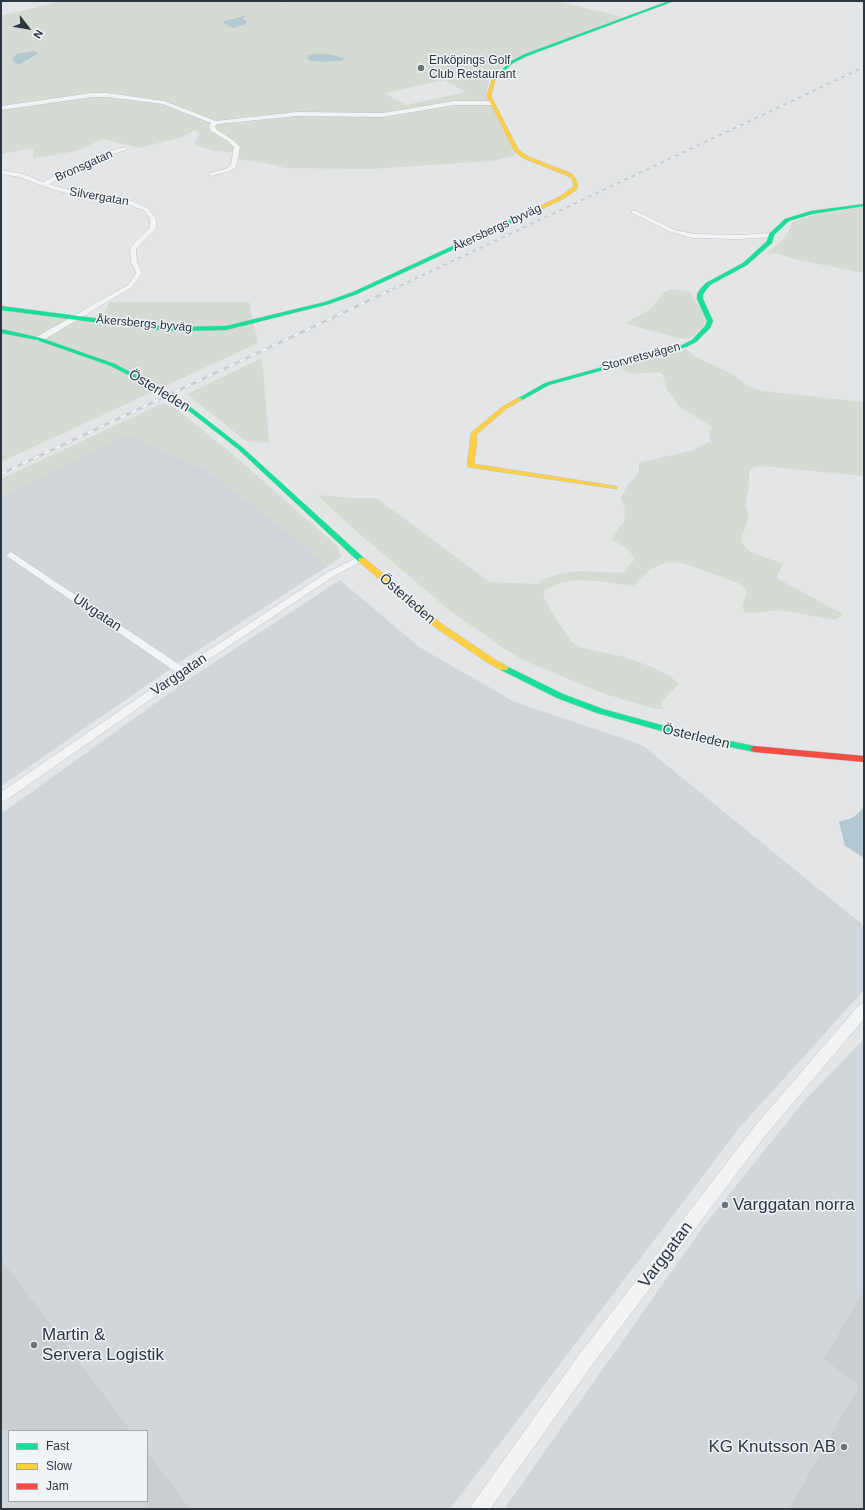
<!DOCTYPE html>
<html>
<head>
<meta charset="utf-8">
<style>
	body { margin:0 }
	#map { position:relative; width:865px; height:1510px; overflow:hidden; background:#e3e5e7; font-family:Arial,sans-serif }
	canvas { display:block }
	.frame { position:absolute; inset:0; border:2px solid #2a3740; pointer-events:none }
	.legend { position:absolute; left:8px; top:1430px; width:140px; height:72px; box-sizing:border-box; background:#f1f4f7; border:1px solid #a1a8ae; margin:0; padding:5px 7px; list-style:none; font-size:12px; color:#2a3740 }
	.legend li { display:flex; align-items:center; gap:8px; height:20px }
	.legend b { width:20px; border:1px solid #a1a8ae }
	.north { position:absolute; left:8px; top:8px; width:40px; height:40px; -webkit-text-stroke:3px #f1f4f7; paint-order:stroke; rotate:121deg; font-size:11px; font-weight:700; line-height:16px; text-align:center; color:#2a3740 }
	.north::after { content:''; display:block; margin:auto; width:14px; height:18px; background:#2a3740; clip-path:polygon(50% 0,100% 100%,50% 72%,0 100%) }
</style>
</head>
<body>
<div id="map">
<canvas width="865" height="1510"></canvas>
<div class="frame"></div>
<ul class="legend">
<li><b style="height:5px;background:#16e098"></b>Fast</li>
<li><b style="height:5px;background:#ffcf43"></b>Slow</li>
<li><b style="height:5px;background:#f24e42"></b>Jam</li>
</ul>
<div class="north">N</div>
</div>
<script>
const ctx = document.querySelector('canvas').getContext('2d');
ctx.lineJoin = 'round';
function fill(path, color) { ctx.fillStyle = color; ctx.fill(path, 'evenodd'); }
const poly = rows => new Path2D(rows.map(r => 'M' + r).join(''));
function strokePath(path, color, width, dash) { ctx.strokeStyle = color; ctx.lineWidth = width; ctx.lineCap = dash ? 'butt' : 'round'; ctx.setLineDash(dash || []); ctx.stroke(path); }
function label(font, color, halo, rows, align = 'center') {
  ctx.font = font + ' Arial,sans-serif'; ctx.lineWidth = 3; ctx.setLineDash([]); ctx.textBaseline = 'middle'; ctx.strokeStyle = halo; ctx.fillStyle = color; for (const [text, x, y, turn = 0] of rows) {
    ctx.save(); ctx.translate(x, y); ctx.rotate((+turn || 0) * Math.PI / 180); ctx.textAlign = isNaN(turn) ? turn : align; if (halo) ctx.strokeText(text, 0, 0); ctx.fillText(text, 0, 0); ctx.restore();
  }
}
const built = poly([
	[128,433,208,471,278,524,328,566,186,658,1,786,1,497],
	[340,580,419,647,515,702,642,745,864,926,864,990,740,1127,450,1509,1,1509,1,814,192,677],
	[9,1431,147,1431,147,1501,9,1501],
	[864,1039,864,1509,504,1509,703,1227,805,1100]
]);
const green = poly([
	[62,1,275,1,287,3,293,1,556,1,623,17,516,57,509,61,490,78,487,89,491,105,515,156,492,161,371,169,285,168,265,163,239,159,239,147,236,143,233,152,215,151,196,145,195,142,199,136,198,132,195,130,182,137,140,148,103,139,76,151,36,158,33,158,33,148,1,154,1,16],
	[28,51,38,53,34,57,16,64,12,59,16,54],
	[444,80,466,92,406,105,385,93],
	[864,207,864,273,798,260,776,253,766,254,786,237,792,222,813,215],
	[671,289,690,292,704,315,705,320,703,327,691,338,683,339,627,324,627,322,648,311,666,291],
	[110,302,249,302,258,343,1,462,1,306,100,319],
	[687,349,692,355,734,375,746,385,762,391,864,402,864,476,763,466,754,467,749,471,749,485,745,506,749,515,741,540,745,547,751,552,783,564,777,575,778,579,843,614,835,620,781,610,752,613,744,612,742,605,746,596,746,590,738,583,683,563,667,562,651,569,633,586,598,581,575,580,560,583,545,590,543,595,551,611,571,641,579,647,628,658,652,667,670,676,679,684,661,702,663,709,656,709,605,694,525,661,502,647,449,610,355,530,317,495,352,498,376,498,490,582,538,584,541,580,563,573,579,571,622,573,635,559,627,548,612,540,619,527,624,521,625,511,621,497,628,484,639,473,639,463,693,450,711,441,709,433,712,427,679,406,667,390,663,375,660,372,630,374,618,366],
	[262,358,269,443,246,441,187,394],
	[163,403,175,408,236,457,338,547,341,557,328,566,278,524,208,471,128,433,1,497,1,479]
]);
const water = poly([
	[244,16,247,17,242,18,247,22,246,24,233,28,224,23,224,21],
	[32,51,38,52,36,55,20,64,16,64,12,59,16,54],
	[319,54,333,55,345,59,339,61,325,62,311,61,307,58,310,55],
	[864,807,864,858,845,846,839,822,854,817]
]);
const building = poly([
	[1,1259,131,1431,1,1431],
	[864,1291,864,1509,789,1509,859,1386,824,1359],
	[147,1452,190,1509,147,1509]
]);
const street = poly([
	[92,93,107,93,164,101,216,121,297,112,383,113,454,101,492,101,495,103,492,105,454,105,383,117,297,116,217,124,215,126,216,129,233,140,240,147,236,167,230,171,211,176,208,174,209,173,226,169,231,165,234,147,229,142,211,131,209,126,211,123,163,104,107,97,92,97,1,110,1,106,92,93],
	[124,147,126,148,126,150,109,155,49,184,73,191,132,201,149,209,156,219,156,228,136,249,137,262,142,273,132,287,42,341,36,341,36,337,128,285,136,273,131,262,130,249,136,241,150,228,150,219,145,211,130,205,73,195,51,189,20,177,1,174,1,170,23,174,43,182,105,153,124,147],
	[632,211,636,211,675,230,693,234,738,235,771,233,774,235,771,237,738,239,693,238,671,232,632,213,632,211],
	[11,552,183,667,328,572,358,557,361,556,366,559,334,576,187,674,5,801,1,802,1,792,176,672,8,557,6,555,11,552],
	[864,1003,864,1019,765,1136,590,1368,490,1509,470,1509,473,1503,578,1356,755,1126,859,1005,864,1003]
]);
const fast = poly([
	[669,1,674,1,527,56,513,63,494,81,491,80,511,61,525,54,669,1],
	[864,204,864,206,812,214,789,221,774,235,772,243,747,265,710,285,703,294,703,299,713,321,710,328,696,342,686,347,549,385,522,400,517,399,545,383,682,345,692,340,705,326,707,321,697,299,697,294,701,288,706,283,743,263,767,241,769,234,785,219,811,211,864,204],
	[535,208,537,209,537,211,357,294,329,304,226,330,176,331,147,329,1,310,1,306,147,325,176,327,226,326,325,302,353,292,535,208],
	[1,329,41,338,115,364,163,389,184,402,242,447,366,560,362,562,359,562,238,449,180,404,159,391,111,366,37,340,1,333,1,329],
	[504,665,563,694,603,709,683,731,754,746,758,749,754,752,683,737,597,713,557,698,501,670,500,668,504,665]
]);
const slow = poly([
	[492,79,495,80,491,96,518,149,527,156,572,174,576,179,578,186,576,190,563,199,537,211,532,210,559,197,572,188,574,186,572,179,568,176,523,158,514,151,487,96,492,79],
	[518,398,523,399,506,409,476,435,477,441,474,464,615,486,617,487,617,489,468,467,467,466,471,433,502,407,518,398],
	[359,558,365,558,442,624,494,659,507,666,508,668,507,670,501,670,488,663,436,628,359,562,359,558]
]);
const jam = poly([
	[754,746,864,756,864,762,754,752,750,749,754,746]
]);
const railFar1 = poly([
	[389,291,864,67]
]);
const rail = poly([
	[1,474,391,290]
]);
const markers = [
	[421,68,4,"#6b747a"],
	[725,1205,4,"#6b747a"],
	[34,1345,4,"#6b747a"],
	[844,1447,4,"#6b747a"]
];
const farPoinames = [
	["Enköpings Golf",429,61],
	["Club Restaurant",429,75]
];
const farStreetnames = [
	["Bronsgatan",84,166,-24],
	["Silvergatan",99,197,10],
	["Åkersbergs byväg",497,228,-25],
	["Åkersbergs byväg",144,324,5],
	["Storvretsvägen",641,357,-15]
];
const streetNames = [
	["Österleden",159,391,31],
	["Österleden",407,599,41],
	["Ulvgatan",97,613,34],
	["Varggatan",179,675,-34],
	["Österleden",696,737,13]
];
const nearPoinames = [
	["Varggatan norra",733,1205],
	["Martin &",42,1335],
	["Servera Logistik",42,1355],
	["KG Knutsson AB",836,1447,"right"]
];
const nearStreetnames = [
	["Varggatan",666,1255,-53]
];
fill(built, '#d1d6da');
fill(green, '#d5dbd3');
fill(water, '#b3c8d1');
fill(building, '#cbced0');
strokePath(street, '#c1c3c5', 1);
strokePath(fast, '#c1c3c5', 1);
strokePath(slow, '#c1c3c5', 1);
strokePath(jam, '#c1c3c5', 1);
fill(street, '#f2f3f5');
fill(fast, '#16e098');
fill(slow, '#ffcf43');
fill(jam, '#f24e42');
strokePath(railFar1, '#cccecf', 2);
strokePath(rail, '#cccecf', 3);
strokePath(railFar1, '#f1f4f7', 1.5, [4]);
strokePath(rail, '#f1f4f7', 2, [6]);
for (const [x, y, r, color] of markers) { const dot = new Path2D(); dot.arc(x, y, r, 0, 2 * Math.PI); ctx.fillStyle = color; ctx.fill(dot); strokePath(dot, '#f1f4f7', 1.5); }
label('12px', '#2a3740', '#f1f4f7', farPoinames, 'left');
label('12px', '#2a3740', '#f1f4f7', farStreetnames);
label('14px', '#2a3740', '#f1f4f7', streetNames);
label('17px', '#2a3740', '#f1f4f7', nearPoinames, 'left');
label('17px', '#2a3740', '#f1f4f7', nearStreetnames);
</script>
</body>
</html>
